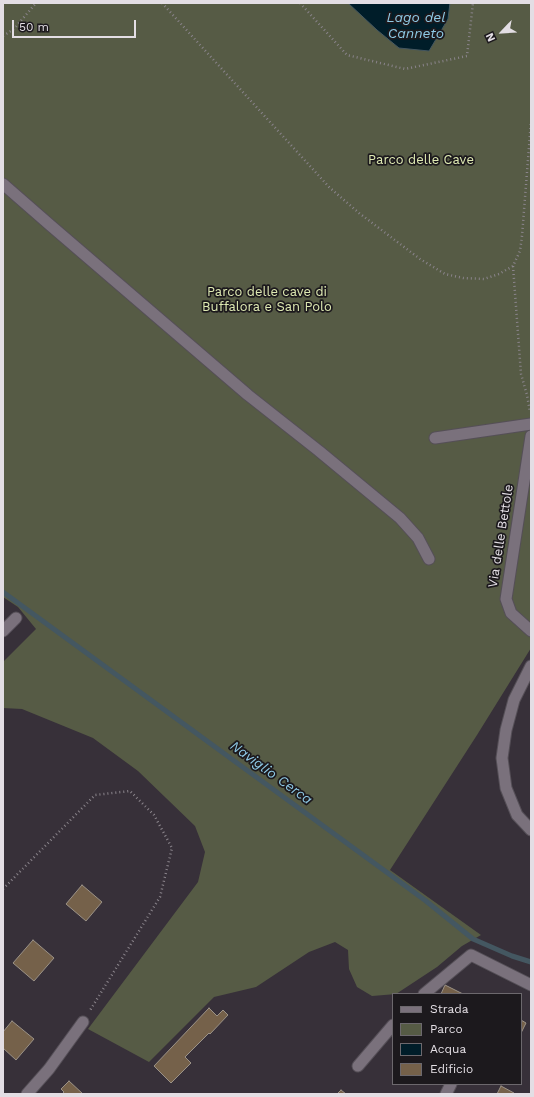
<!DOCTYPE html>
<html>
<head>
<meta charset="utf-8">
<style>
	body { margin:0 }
	#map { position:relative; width:534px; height:1097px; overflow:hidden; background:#373039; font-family:"Work Sans",sans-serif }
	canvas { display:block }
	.frame { position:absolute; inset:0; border:4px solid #e3dee4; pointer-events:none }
	.legend { position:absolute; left:392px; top:993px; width:130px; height:92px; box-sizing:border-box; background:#1c191d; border:1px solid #6c686d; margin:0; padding:5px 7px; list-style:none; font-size:12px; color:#e3dee4 }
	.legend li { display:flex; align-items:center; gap:8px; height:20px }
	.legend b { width:20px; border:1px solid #6c686d }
	.north { position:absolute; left:482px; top:12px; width:40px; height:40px; -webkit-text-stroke:3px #1c191d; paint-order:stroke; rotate:245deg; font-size:11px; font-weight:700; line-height:16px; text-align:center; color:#e3dee4 }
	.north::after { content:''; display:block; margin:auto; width:14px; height:18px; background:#e3dee4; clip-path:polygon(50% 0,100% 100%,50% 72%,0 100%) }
	.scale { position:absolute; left:12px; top:20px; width:124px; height:18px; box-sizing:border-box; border:2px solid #e3dee4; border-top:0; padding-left:5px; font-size:12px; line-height:14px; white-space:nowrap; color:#e3dee4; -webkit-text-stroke:3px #1c191d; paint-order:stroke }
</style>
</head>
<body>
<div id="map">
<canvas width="534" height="1097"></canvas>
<div class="frame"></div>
<ul class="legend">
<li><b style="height:5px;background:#7a717c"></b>Strada</li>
<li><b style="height:11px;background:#565b45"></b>Parco</li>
<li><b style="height:11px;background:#001d29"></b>Acqua</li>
<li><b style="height:11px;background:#75614a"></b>Edificio</li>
</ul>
<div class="north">N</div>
<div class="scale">50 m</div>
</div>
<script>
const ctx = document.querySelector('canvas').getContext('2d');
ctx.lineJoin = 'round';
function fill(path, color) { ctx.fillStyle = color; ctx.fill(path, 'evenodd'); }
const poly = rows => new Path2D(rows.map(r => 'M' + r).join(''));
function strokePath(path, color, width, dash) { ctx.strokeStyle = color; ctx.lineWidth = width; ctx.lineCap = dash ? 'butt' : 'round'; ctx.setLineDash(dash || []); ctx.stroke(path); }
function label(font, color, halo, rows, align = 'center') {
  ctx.font = font + ' "Work Sans",sans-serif'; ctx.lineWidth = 3.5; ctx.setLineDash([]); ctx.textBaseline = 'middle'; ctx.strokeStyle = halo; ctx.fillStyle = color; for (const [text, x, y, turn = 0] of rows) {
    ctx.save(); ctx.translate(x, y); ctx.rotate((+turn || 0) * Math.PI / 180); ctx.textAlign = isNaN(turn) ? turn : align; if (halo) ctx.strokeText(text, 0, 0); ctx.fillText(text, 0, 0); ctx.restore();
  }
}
const green = poly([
	[3,3,531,3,531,648,477,735,390,870,481,935,462,946,437,967,396,994,372,996,357,987,349,969,348,950,335,942,309,952,256,987,214,997,149,1062,88,1029,198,882,205,852,195,826,138,771,93,738,22,709,3,708,3,662,36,629,18,607,3,597]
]);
const water = poly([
	[348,3,450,3,448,19,429,51,399,48,377,30,348,3]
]);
const stream = poly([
	[3,592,426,901,473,939,512,956,531,962]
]);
const building = poly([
	[82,885,102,902,86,921,66,904,82,885],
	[33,940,54,958,34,981,13,963,33,940],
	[445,985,463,994,441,994,445,985],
	[209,1008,217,1016,223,1010,228,1015,210,1034,209,1033,185,1057,191,1063,171,1083,154,1066,209,1008],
	[521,1020,526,1023,521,1033,521,1020],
	[12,1021,34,1039,16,1060,3,1048,3,1032,12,1021],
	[69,1081,83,1094,62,1094,64,1092,61,1089,69,1081],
	[501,1086,514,1093,514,1094,497,1094,501,1086],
	[341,1090,346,1094,337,1094,341,1090]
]);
const path = poly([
	[162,3,329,187,359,213,420,259,445,274,463,278,484,279,499,274,513,266,520,251,522,236,531,121],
	[300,3,347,55,405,69,467,56,473,3],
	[3,36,14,29,36,3],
	[513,266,521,374,527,395,530,412],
	[3,889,95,795,130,791,154,815,172,848,160,897,89,1012]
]);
const minor = poly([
	[3,184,50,225,248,395,319,451,400,518,418,538,429,559],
	[531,436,506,599,511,613,531,631],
	[435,438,531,424],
	[3,631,16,618],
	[531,666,514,700,506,730,502,758,506,788,517,815,531,830],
	[424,994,471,955,531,985],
	[358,1066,393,1025],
	[27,1094,49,1069,83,1022],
	[446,1094,451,1084]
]);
const parkNames = [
	["Parco delle Cave",421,160],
	["Parco delle cave di",267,292],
	["Buffalora e San Polo",267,307]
];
const streetNames = [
	["Via delle Bettole",501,536,-81]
];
const waterNames = [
	["Lago del",416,18],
	["Canneto",416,34],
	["Naviglio Cerca",271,773,36]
];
fill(green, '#565b45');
fill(water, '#001d29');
strokePath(water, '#445761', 1);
strokePath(stream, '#445761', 5);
fill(building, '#75614a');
strokePath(building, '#9b9287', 1);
strokePath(minor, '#554f57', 13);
strokePath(path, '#8a848b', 2.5, [1, 3]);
strokePath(minor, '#7a717c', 11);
label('13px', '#dee9b2', '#1c191d', parkNames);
label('13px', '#e3dee4', '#1c191d', streetNames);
label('italic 14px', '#8ec9e5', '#1c191d', waterNames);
</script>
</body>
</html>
